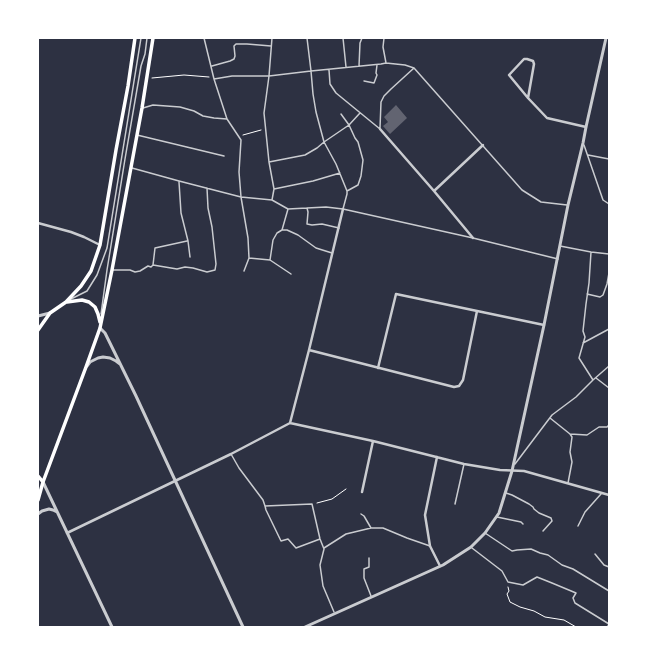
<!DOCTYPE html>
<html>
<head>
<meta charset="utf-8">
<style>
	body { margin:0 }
	#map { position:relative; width:647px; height:665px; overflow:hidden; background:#2d3142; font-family:"Golos Text",sans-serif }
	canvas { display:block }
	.frame { position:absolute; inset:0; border:39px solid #fff; pointer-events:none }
</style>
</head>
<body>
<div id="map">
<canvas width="647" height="665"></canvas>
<div class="frame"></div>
</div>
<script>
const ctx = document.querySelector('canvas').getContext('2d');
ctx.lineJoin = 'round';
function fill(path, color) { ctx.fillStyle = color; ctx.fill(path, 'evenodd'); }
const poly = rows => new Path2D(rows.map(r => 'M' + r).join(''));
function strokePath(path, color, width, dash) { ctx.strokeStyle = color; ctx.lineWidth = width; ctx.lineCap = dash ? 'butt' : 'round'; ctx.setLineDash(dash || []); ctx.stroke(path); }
const building = poly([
	[396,105,407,118,390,134,383,126,388,122,384,117]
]);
const path = poly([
	[152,78,184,75,209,77],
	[243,135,261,130],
	[317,503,332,499,346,489],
	[508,587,509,591,507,594,510,602,520,607,534,611,545,617,564,620,576,627]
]);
const service = poly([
	[204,38,214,79,227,119,241,140,239,172,241,197,248,238,249,258,244,271],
	[272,38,269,76,264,113,269,162,274,189,272,200],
	[307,38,311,71,313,94,316,112,324,142,336,164,347,191,347,194,343,209],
	[343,38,346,67],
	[384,38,383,47,386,63],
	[212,66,230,61,234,59,235,56,234,46,236,44,247,44,271,46],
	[359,66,360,43,362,38],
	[414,68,522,190,541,202,567,205],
	[329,70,330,84,336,93,380,129],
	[214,79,232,76,269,76,311,71,381,64,386,63,405,65,414,68],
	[364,81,374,83,377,75,376,73,377,65],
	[143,108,153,105,180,107,194,111,203,116,214,118,227,119],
	[341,114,349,125,355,138,358,142,363,160,361,176,358,185,347,191],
	[380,128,381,102,384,96,391,89,414,68],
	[137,135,224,156],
	[584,145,603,200,609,204],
	[588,155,609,159],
	[269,162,305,155,317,148,324,142,349,125,360,113],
	[132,168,179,181,241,197,272,200,288,209,326,207,343,209,473,238,558,259],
	[179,182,181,213,188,241,190,257],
	[274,189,313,181,340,173],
	[307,208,308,212,307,224,312,225,322,224,339,228],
	[282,230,287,230,298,235,316,248,332,253],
	[560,246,591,252,609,254],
	[591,252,589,283,586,304,583,331,585,337,579,358,593,380],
	[249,258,270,260,291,274],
	[270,260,273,240,277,233,282,230,288,209],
	[153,265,155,248,187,241],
	[113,270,130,270,135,272,140,271,148,266,151,267,153,265,177,269,185,267,193,268,207,272,215,270,216,264,212,227,208,208,207,188],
	[587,294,600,297,603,295,607,284,609,273],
	[71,299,87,291,97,275,107,248,141,38],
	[101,314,107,270,125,159,141,66,145,54,147,38],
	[583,343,609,329],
	[596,378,609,388],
	[550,418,570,434,572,437,570,452,572,462,568,483],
	[570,434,587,435,599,427,607,427,609,425],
	[231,454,239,468,263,500,265,506,312,504,320,539,324,549,320,565,323,586,334,612],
	[515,464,552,415,576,397,593,380,609,366],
	[506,493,512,495,529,504,533,507,534,509,539,513,551,518,552,521,543,531],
	[455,504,464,464],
	[265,506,266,510,281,541,288,539,296,548,320,539],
	[361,514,364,516,371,528],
	[497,517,521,522,523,524],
	[578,526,585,512,601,494],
	[485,533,512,551,517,550,531,549,540,553,548,555,562,565,573,569,609,591],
	[324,548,346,534,371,528,383,528,407,538,430,546],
	[472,548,502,571,508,582,523,585,537,577,552,583,576,593,573,598,575,603,609,624],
	[595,554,604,565,609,567],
	[369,558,369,567,364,569,364,578,371,596]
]);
const minor = poly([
	[528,98,534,64,533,61,527,59,524,59,509,75,528,98,547,118,586,127],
	[380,129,434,191,473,238],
	[434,191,483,145],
	[38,223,71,232,84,237,100,245],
	[309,350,454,387,459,386,463,380,477,311],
	[378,368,396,294,544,325],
	[290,423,309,350,343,209],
	[437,457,425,515,430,546,440,566],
	[362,492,373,441],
	[67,533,231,454,290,423,373,441,464,464,500,470,524,471,609,495],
	[608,627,609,625]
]);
const tertiary = poly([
	[38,316,50,313],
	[100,328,105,333,136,396,243,627],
	[87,366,90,362,98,358,103,357,110,358,116,361,120,364],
	[43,482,112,627],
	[38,514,42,511,49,509,53,510,57,512],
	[305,627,443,565,471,547,485,533,499,513,512,471,544,325,568,205,583,143,586,127,606,38]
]);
const secondary = poly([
	[67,302,82,300,89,302,95,307,98,314,100,322],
	[38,330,50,313,66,302,81,286,91,271,100,245,116,150,128,86,135,38],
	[38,476,43,482],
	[38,500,43,482,86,367,100,328,112,270,142,108,153,38]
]);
fill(building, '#626471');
strokePath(path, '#fff', 1);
strokePath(service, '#caccd0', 1.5);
strokePath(minor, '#caccd0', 2.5);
strokePath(tertiary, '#caccd0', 3);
strokePath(secondary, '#fff', 3.5);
</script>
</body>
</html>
